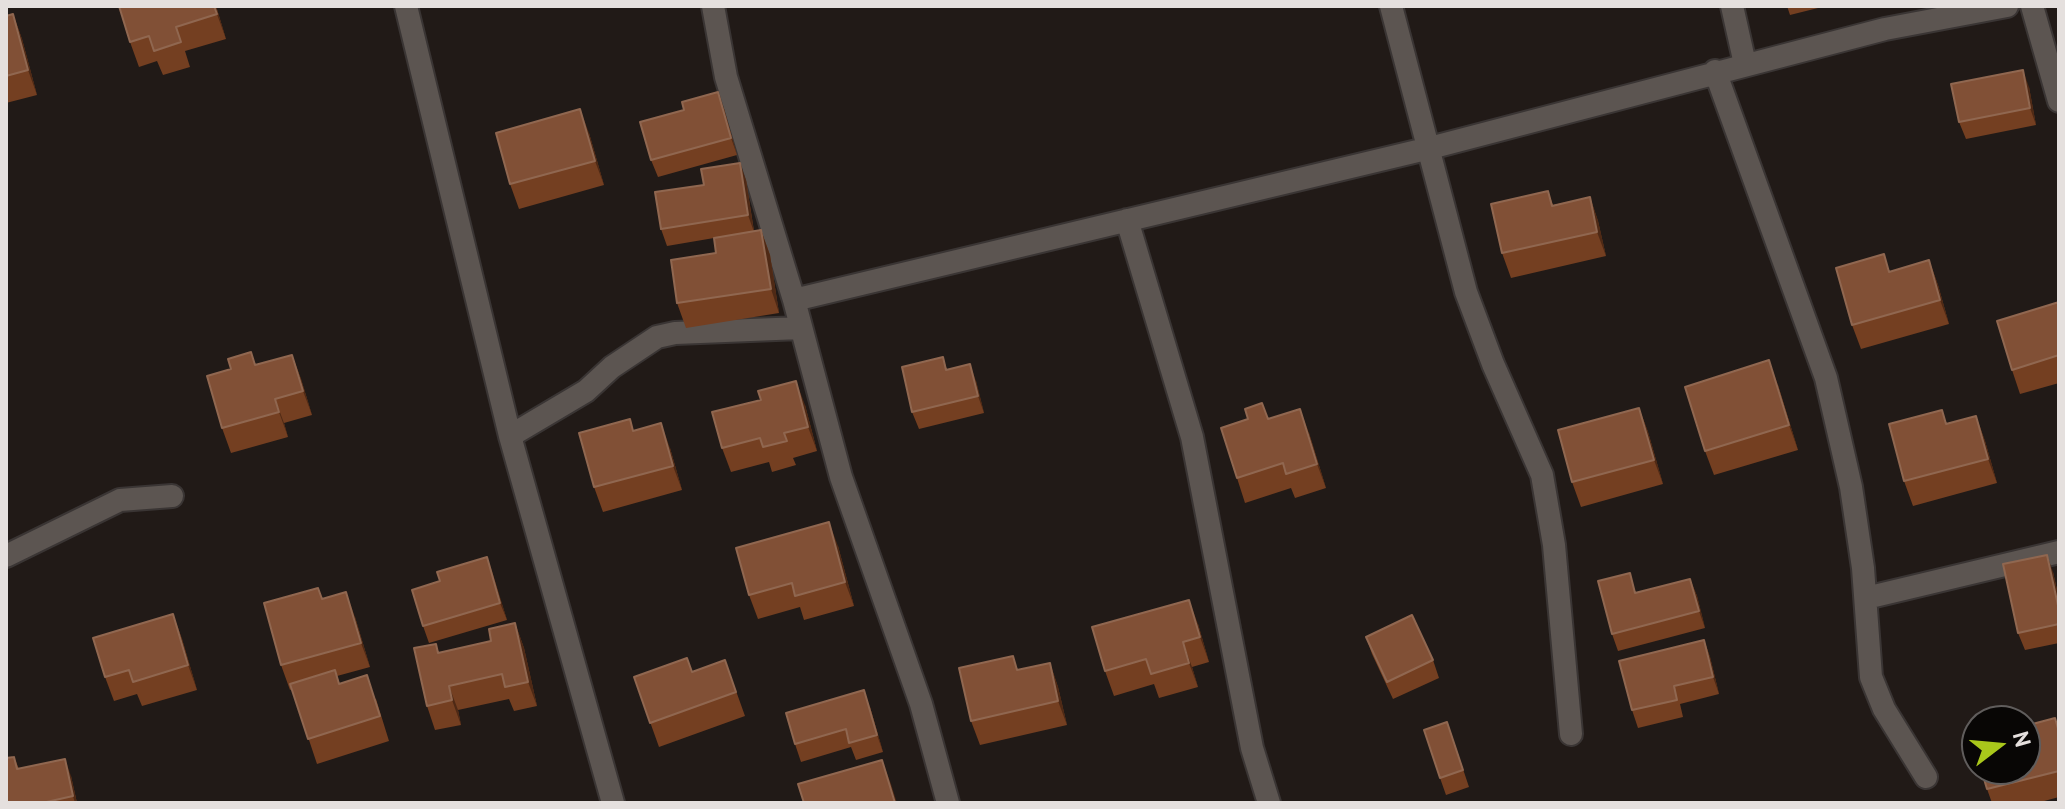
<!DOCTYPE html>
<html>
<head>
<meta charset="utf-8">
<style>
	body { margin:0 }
	#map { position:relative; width:2065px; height:809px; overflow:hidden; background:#211a17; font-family:"PT Sans",sans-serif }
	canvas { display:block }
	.frame { position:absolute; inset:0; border:8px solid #e5e0de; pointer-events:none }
	.north { position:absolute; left:1961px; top:705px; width:80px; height:80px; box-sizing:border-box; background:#080605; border:2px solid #605d5c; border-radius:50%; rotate:74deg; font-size:22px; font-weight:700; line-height:32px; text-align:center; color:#e5e0de }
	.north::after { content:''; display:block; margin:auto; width:28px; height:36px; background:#a9c71b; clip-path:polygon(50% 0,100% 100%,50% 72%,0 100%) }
</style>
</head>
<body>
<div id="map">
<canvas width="2065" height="809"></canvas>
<div class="frame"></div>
<div class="north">N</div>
</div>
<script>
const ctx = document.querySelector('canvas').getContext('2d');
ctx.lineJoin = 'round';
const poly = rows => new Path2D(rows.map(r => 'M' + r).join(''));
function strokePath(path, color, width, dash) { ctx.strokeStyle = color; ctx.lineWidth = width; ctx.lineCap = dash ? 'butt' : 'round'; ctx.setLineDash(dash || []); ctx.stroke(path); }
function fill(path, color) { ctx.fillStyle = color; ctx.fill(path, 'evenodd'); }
const minor = poly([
	[406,6,510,436,613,803],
	[713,6,726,77,794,300,841,477,921,704,948,803],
	[1391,6,1466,292,1493,364,1542,475,1554,545,1571,734],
	[1732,6,1745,64],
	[2032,6,2059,101],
	[1715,71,1826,378,1851,487,1863,568,1871,677,1884,709,1926,777],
	[1127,220,1192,437,1252,748,1269,803],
	[794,300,1430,148,1885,29,2007,6],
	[510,436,586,391,612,367,657,337,675,333,801,328],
	[6,556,120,500,172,496],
	[1866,598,2059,552]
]);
const wall = poly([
	[216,6,226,39,185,51,190,67,163,75,157,61,139,67,130,42],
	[1787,6,1826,6,1790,15],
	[13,14,22,39,37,95,6,103,6,16],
	[2029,87,2036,125,1966,139,1959,122],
	[724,109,737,155,658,177,651,160,684,110],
	[589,133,604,185,519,209,510,184],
	[746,180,754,231,761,230,770,255,779,313,686,328,677,303,716,253,714,238,667,246,661,229,704,185],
	[1548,191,1553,205,1590,197,1598,221,1606,256,1511,278,1502,253],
	[1929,260,1938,285,1949,324,1861,349,1852,325,1890,272],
	[2059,302,2059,383,2020,394,2012,370],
	[292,355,301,379,312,415,284,423,288,437,231,453,222,428,256,365],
	[943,357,947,370,976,381,984,413,919,429,912,412],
	[1778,385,1798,450,1714,475,1705,451],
	[805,405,817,451,793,458,796,465,772,472,769,462,731,472,722,448],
	[1639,408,1648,432,1663,484,1581,507,1572,482],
	[1976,416,1985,441,1997,483,1913,506,1904,481,1947,424],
	[1268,419,1309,433,1326,488,1295,498,1291,488,1245,503,1237,478],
	[634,430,670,448,682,490,603,512,594,487],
	[838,546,854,606,804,620,800,607,758,619,749,595],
	[487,557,507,620,429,643,423,626,440,581],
	[2053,572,2059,599,2059,643,2025,650,2018,633],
	[1690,579,1697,596,1705,628,1618,651,1612,634,1637,593],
	[318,588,322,599,355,617,370,667,337,676,340,684,376,699,389,741,317,764,292,689,290,690,281,665],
	[173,614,182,639,197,690,142,706,137,694,114,701,105,677],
	[515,623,524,648,537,706,514,711,509,699,458,710,461,725,435,730,427,706,436,644,439,653,491,641],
	[1198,624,1209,662,1192,667,1198,687,1159,698,1154,684,1114,696,1105,671],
	[1366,637,1433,660,1439,678,1393,699,1372,654],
	[1704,640,1710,657,1719,694,1680,704,1683,717,1638,728,1632,710],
	[725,660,745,716,659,747,634,677,692,672],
	[1050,663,1058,687,1067,725,980,745,971,721,1018,670],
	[870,707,883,752,856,760,851,747,801,762,795,744],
	[2059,728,2059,797,2037,803,1992,803,1987,789],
	[1453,739,1469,787,1446,795,1440,778],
	[14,757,19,769,71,776,77,803,6,803]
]);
const shadedWall = poly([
	[214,6,216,6,226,39],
	[13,14,22,39,37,95,28,70],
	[2023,70,2029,87,2036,125,2030,108],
	[718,92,724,109,737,155,731,138],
	[580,109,589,133,604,185,595,161],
	[740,163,746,180,754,232,748,215],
	[1590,197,1598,221,1606,256,1597,232],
	[761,230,770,255,779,313,771,289],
	[1929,260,1938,285,1949,324,1940,300],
	[292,355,301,379,312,415,303,391],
	[1769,360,1778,385,1798,450,1789,425],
	[970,364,976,381,984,413,978,396],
	[796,381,805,405,817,451,808,427],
	[275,399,284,423,288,437,279,412],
	[1639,408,1648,432,1663,484,1654,460],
	[1300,409,1309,433,1326,488,1317,464],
	[1976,416,1985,441,1997,483,1988,459],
	[661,423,670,448,682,490,673,466],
	[829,522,838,546,854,606,845,582],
	[2047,555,2053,572,2059,599,2059,610],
	[487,557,493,574,507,620,500,603],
	[1690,579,1697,596,1705,628,1699,611],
	[346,592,355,617,370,667,361,643],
	[1189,600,1198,624,1209,662,1200,637],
	[173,614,182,639,197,690,188,665],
	[515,623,524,648,537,706,528,682],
	[1704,640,1710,657,1719,694,1713,677],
	[1183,642,1192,667,1198,687,1189,663],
	[1050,663,1058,687,1067,725,1058,701],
	[449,686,458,710,461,725,452,700],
	[864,690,870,707,883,752,877,735],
	[65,759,71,776,77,803,75,803,73,796],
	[882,760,891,784,897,803,895,803]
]);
const building = poly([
	[119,6,214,6,217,14,176,27,181,42,154,51,149,36,130,42,119,6],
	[13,14,28,70,6,76,6,16,13,14],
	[2023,70,2030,108,1959,122,1951,84,2023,70],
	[718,92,731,138,651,160,640,122,684,110,682,102,718,92],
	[580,109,595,161,510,184,496,133,580,109],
	[740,163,748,215,661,229,655,192,704,185,701,169,740,163],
	[1548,191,1552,206,1590,197,1597,232,1502,253,1491,204,1548,191],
	[761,230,771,289,677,303,671,260,716,253,714,238,761,230],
	[1884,254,1889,272,1929,260,1940,300,1852,325,1836,268,1884,254],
	[2059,302,2059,355,2012,370,1997,321,2059,302],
	[251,352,255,365,292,355,303,391,275,399,279,412,222,428,207,376,231,369,228,359,251,352],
	[943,357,946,370,970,364,978,396,912,412,902,367,943,357],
	[1769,360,1789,425,1705,451,1685,387,1769,360],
	[796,381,808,427,784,433,787,441,763,447,760,438,722,448,712,412,761,400,758,391,796,381],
	[1262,403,1268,419,1300,409,1317,464,1286,474,1283,463,1237,478,1221,428,1248,419,1245,409,1262,403],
	[1639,408,1654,460,1572,482,1558,430,1639,408],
	[1942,410,1946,424,1976,416,1988,459,1904,481,1889,424,1942,410],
	[630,419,633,431,661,423,673,466,594,487,579,433,630,419],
	[829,522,845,582,795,596,792,583,749,595,736,548,829,522],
	[2047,555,2059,610,2059,624,2018,633,2003,564,2047,555],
	[487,557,500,603,423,626,412,590,440,581,437,572,487,557],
	[1630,573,1635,593,1690,579,1699,611,1612,634,1598,581,1630,573],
	[318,588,322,599,346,592,361,643,281,665,264,603,318,588],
	[1189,600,1200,637,1183,642,1189,663,1151,674,1146,659,1105,671,1092,627,1189,600],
	[173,614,188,665,133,682,129,670,105,677,93,638,173,614],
	[1412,615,1433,660,1387,682,1366,637,1412,615],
	[515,623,528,682,505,687,502,674,449,686,452,700,427,706,414,648,436,644,438,653,491,641,489,629,515,623],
	[1704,640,1713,677,1674,686,1677,700,1632,710,1619,661,1704,640],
	[1013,656,1017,670,1050,663,1058,701,971,721,959,668,1013,656],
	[687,658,692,672,725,660,736,692,650,723,634,677,687,658],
	[335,670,339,684,367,675,380,716,308,739,290,684,335,670],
	[864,690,877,735,849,743,846,729,795,744,786,713,864,690],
	[2055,718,2059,732,2059,771,1987,789,1981,769,2025,769,2025,726,2055,718],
	[1447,722,1463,770,1440,778,1424,730,1447,722],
	[1977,738,1977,752,1974,739,1977,738],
	[14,757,17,769,65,759,73,796,42,803,6,803,6,758,14,757],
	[882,760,895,803,804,803,798,784,882,760]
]);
strokePath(minor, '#3a3534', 26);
strokePath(minor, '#5c5551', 22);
fill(wall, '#743f21');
fill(shadedWall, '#4e2915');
fill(building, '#815036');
strokePath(building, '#906750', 2);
</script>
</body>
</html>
